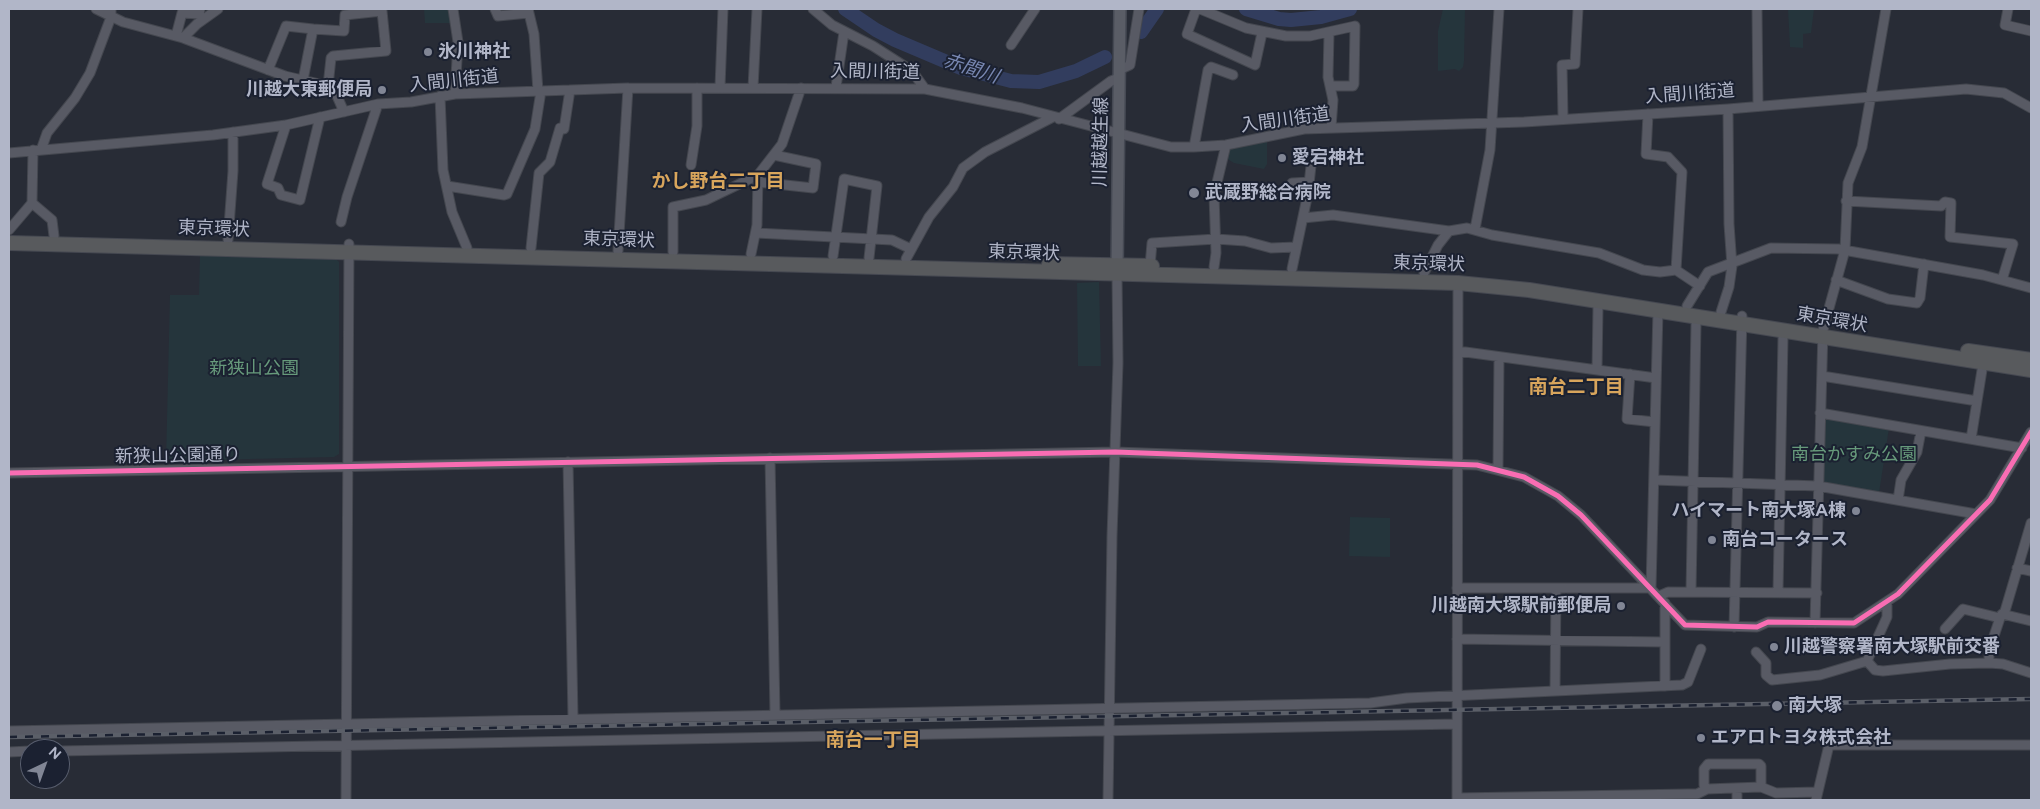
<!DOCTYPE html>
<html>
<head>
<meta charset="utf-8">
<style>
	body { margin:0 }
	#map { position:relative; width:2040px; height:809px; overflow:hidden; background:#282c36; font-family:Figtree,sans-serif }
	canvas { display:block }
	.frame { position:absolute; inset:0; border:10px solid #b1b6c8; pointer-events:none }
	.north { position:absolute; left:20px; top:739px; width:50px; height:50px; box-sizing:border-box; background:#1b2131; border:1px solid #575d6d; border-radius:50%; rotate:42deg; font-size:14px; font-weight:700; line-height:20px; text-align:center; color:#b1b6c8 }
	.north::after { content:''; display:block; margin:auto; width:18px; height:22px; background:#818695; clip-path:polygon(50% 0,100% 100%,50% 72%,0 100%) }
</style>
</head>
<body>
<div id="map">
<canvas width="2040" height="809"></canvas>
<div class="frame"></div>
<div class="north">N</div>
</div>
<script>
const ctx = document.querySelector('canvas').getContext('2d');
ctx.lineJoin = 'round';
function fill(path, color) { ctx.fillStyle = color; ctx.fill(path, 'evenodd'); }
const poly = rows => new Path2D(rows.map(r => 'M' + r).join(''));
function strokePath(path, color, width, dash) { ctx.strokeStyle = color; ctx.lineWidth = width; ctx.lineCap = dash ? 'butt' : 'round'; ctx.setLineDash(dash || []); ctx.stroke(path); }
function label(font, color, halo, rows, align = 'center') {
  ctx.font = font + ' Figtree,"Noto Sans JP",sans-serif'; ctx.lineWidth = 4; ctx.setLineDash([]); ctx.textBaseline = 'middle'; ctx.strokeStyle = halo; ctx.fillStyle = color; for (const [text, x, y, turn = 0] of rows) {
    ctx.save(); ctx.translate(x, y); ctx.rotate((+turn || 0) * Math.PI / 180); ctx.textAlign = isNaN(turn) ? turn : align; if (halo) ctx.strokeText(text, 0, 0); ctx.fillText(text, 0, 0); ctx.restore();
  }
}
const green = poly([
	[424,9,450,9,452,23,425,23],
	[1443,9,1465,9,1464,61,1463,67,1459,71,1455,69,1438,71,1438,31],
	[1788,9,1814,9,1811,33,1803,34,1803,48,1790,47],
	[1267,140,1267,164,1264,169,1234,163,1226,158,1228,148],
	[200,255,335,258,339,262,339,454,334,457,166,461,170,295,199,295],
	[1099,282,1101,366,1078,366,1077,283],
	[1827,417,1889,428,1879,493,1827,484,1823,480,1825,420],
	[1350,517,1390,518,1390,557,1349,556]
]);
const river = poly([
	[845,9,876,30,895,40,961,68,1011,81,1039,82,1076,71,1105,57],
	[1246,9,1279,19,1291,20,1321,17,1350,9],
	[1141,32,1157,9]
]);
const minor = poly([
	[96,9,123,22,183,38,285,76,328,86,337,96,344,112],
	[453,9,458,42,455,94],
	[495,9,498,16,529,13],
	[528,9,534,34,538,91],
	[813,9,832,25,873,46,912,71,925,89],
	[1196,9,1187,34,1255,65,1262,33],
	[1200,9,1246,28,1286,36,1310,36,1355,26,1354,84,1353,86,1331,86],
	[1757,9,1758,105],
	[2008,9,2005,25,2031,31],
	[313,29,344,31,345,15,382,11,386,51,333,56,331,58,328,86],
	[1329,33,1328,77,1333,100,1331,128],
	[176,36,182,13,199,14,200,9],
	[183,38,197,24,218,9],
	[1011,45,1035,9],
	[268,70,286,26,313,29,303,80],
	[1119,70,1130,65,1139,9],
	[720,87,723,9],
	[836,87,844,32],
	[753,88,757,9],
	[440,96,443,170,452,212,467,248],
	[1648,114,1646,154,1668,157,1682,172,1676,270],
	[1563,118,1562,65,1575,64,1578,9],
	[1059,119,1111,81,1119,78],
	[286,125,267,184,278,188,281,195,300,200,320,117],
	[1194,147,1208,70,1211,67,1233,75],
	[33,150,32,203,52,220,54,236],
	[41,150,47,133,75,98,90,73,111,17,111,9],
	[9,153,213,135,286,125,378,104,411,102,455,94,628,88,925,89,1022,108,1171,147,1194,147,1226,145,1304,129,1524,122,1728,109,1966,89,2004,93,2031,108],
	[691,165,697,126,697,88],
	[758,182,813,188,816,164,774,155],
	[1292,183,1309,182],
	[447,186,504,195,507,194,535,129,541,91],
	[1846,201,1941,206,1945,202,1951,203,1950,237,2013,244,2002,280],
	[1303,218,1333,215,1449,231],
	[341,222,347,197,378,104],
	[1475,229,1490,150,1499,9],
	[9,230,32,203],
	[756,233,892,240,911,249],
	[228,240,233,171,233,132],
	[531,248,539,173,550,162,560,128,564,129,570,90],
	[618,251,628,88],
	[673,252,673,207,706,200,758,175],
	[751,254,757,225,758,175,782,144,801,88],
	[833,256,844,179,877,186,869,258],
	[906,259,929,217,953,187,963,168,985,152,1053,117],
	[1150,266,1152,243,1216,239,1245,241,1271,248,1296,247],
	[1214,267,1216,253,1214,195,1226,145],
	[1292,269,1308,193,1311,166],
	[1424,273,1438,245,1449,231,1467,228,1492,235,1599,253,1643,270,1660,272,1676,270,1700,286],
	[1836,280,1888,299,1917,303,1920,298,1924,264],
	[1687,306,1708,272,1771,248,1838,249,1983,275,2031,288],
	[1721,312,1729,287,1732,266,1729,224,1728,109],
	[1458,351,1656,378],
	[1597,370,1598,307],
	[1630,374,1627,419,1655,422],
	[1822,376,1977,401],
	[1820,413,2022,448],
	[1971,439,1982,370],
	[770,458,775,714],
	[568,462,573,718],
	[1498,469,1499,357],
	[9,473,1115,452,1477,465,1524,477,1558,496,1581,515,1685,625,1757,627,1768,622,1854,623,1898,594,1990,500,2031,432],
	[1654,480,1818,486,1976,514],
	[1898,500,1901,480,1917,452,1921,431],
	[2017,568,2031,571],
	[1457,588,1651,588,1658,310],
	[1691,591,1696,324],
	[1778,592,1783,338],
	[1659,596,1668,592,1817,593],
	[2002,614,2031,621],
	[1815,623,1823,330,1845,250,1848,183,1862,147,1886,9],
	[1734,627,1742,316],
	[1945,629,1963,609,2000,618],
	[1457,639,1664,642],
	[1756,652,1766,663,1766,675,1772,680,1820,675,1867,661],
	[1867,661,1875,670,1883,671,1950,664,1989,663,2003,664,2031,673],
	[1867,661,1887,617,1887,602],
	[1989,663,1989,651,2000,618,2005,611,2031,523],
	[1665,686,1665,603],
	[1555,691,1556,588],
	[9,731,1370,703,1407,698,1682,685,1688,682,1701,649],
	[60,751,1457,724],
	[9,752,30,751],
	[1707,789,1704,785,1704,769,1708,764,1759,764,1761,766,1761,787],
	[1457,798,1688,794,1697,794,1707,789,1761,787,1776,793,1817,792],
	[346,800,349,244],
	[1108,800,1112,536,1118,363,1117,275],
	[1457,800,1458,283],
	[1737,800,1737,789],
	[1816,800,1829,745,2031,745]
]);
const major = poly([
	[1117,272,1120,9]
]);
const highway = poly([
	[9,243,1458,283,1529,290,2031,370],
	[1049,264,1152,266],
	[1968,351,2031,360]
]);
const rail = poly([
	[9,737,2031,699]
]);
const cycleway = poly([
	[9,473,1115,452,1477,465,1524,477,1558,496,1581,515,1685,625,1757,627,1768,622,1854,623,1898,594,1990,500,2031,432]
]);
const markers = [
	[428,52,5,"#818695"],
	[382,90,5,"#818695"],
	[1282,158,5,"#818695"],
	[1194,193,6,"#818695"],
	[1856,511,5,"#818695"],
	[1712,540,5,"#818695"],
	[1621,606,5,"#818695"],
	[1774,647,5,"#818695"],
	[1777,706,6,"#818695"],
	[1701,738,5,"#818695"]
];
const poiNames = [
	["氷川神社",438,52],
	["川越大東郵便局",372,90,"right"],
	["愛宕神社",1292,158],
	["武蔵野総合病院",1205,193],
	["ハイマート南大塚A棟",1846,511,"right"],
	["南台コータース",1722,540],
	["川越南大塚駅前郵便局",1611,606,"right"],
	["川越警察署南大塚駅前交番",1784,647],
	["南大塚",1788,706],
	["エアロトヨタ株式会社",1711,738]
];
const streetNames = [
	["入間川街道",875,72,1],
	["入間川街道",454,81,-6],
	["入間川街道",1690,94,-4],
	["入間川街道",1285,120,-8],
	["川越越生線",1101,142,-89],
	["東京環状",214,229,2],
	["東京環状",619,240,2],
	["東京環状",1024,253,2],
	["東京環状",1429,264,2],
	["東京環状",1832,320,10],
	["新狭山公園通り",178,456,-1]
];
const parkNames = [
	["新狭山公園",254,369],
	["南台かすみ公園",1854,455]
];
const waterNames = [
	["赤間川",971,69,18]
];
const neighbourhoodNames = [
	["かし野台二丁目",718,181],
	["南台二丁目",1576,387],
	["南台一丁目",873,740]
];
fill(green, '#25353c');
strokePath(river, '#323d5e', 14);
strokePath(minor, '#44474f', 11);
strokePath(major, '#454953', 14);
strokePath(highway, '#454851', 16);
strokePath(minor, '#585a64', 9);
strokePath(major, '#5a5d66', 11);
strokePath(highway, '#585a5d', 14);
strokePath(rail, '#5b5f68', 4.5);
strokePath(rail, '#1b2131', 2.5, [8]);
strokePath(cycleway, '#f96db3', 5);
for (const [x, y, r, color] of markers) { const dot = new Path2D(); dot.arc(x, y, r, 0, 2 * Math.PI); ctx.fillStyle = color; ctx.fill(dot); strokePath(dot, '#1b2131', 2); }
label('bold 18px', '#b1b6c8', '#1b2131', poiNames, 'left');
label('18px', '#b1b6c8', '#1b2131', streetNames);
label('18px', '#679a7b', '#1b2131', parkNames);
label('italic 19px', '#7887b1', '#1b2131', waterNames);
label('bold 19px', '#d8a55c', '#1b2131', neighbourhoodNames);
</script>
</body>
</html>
